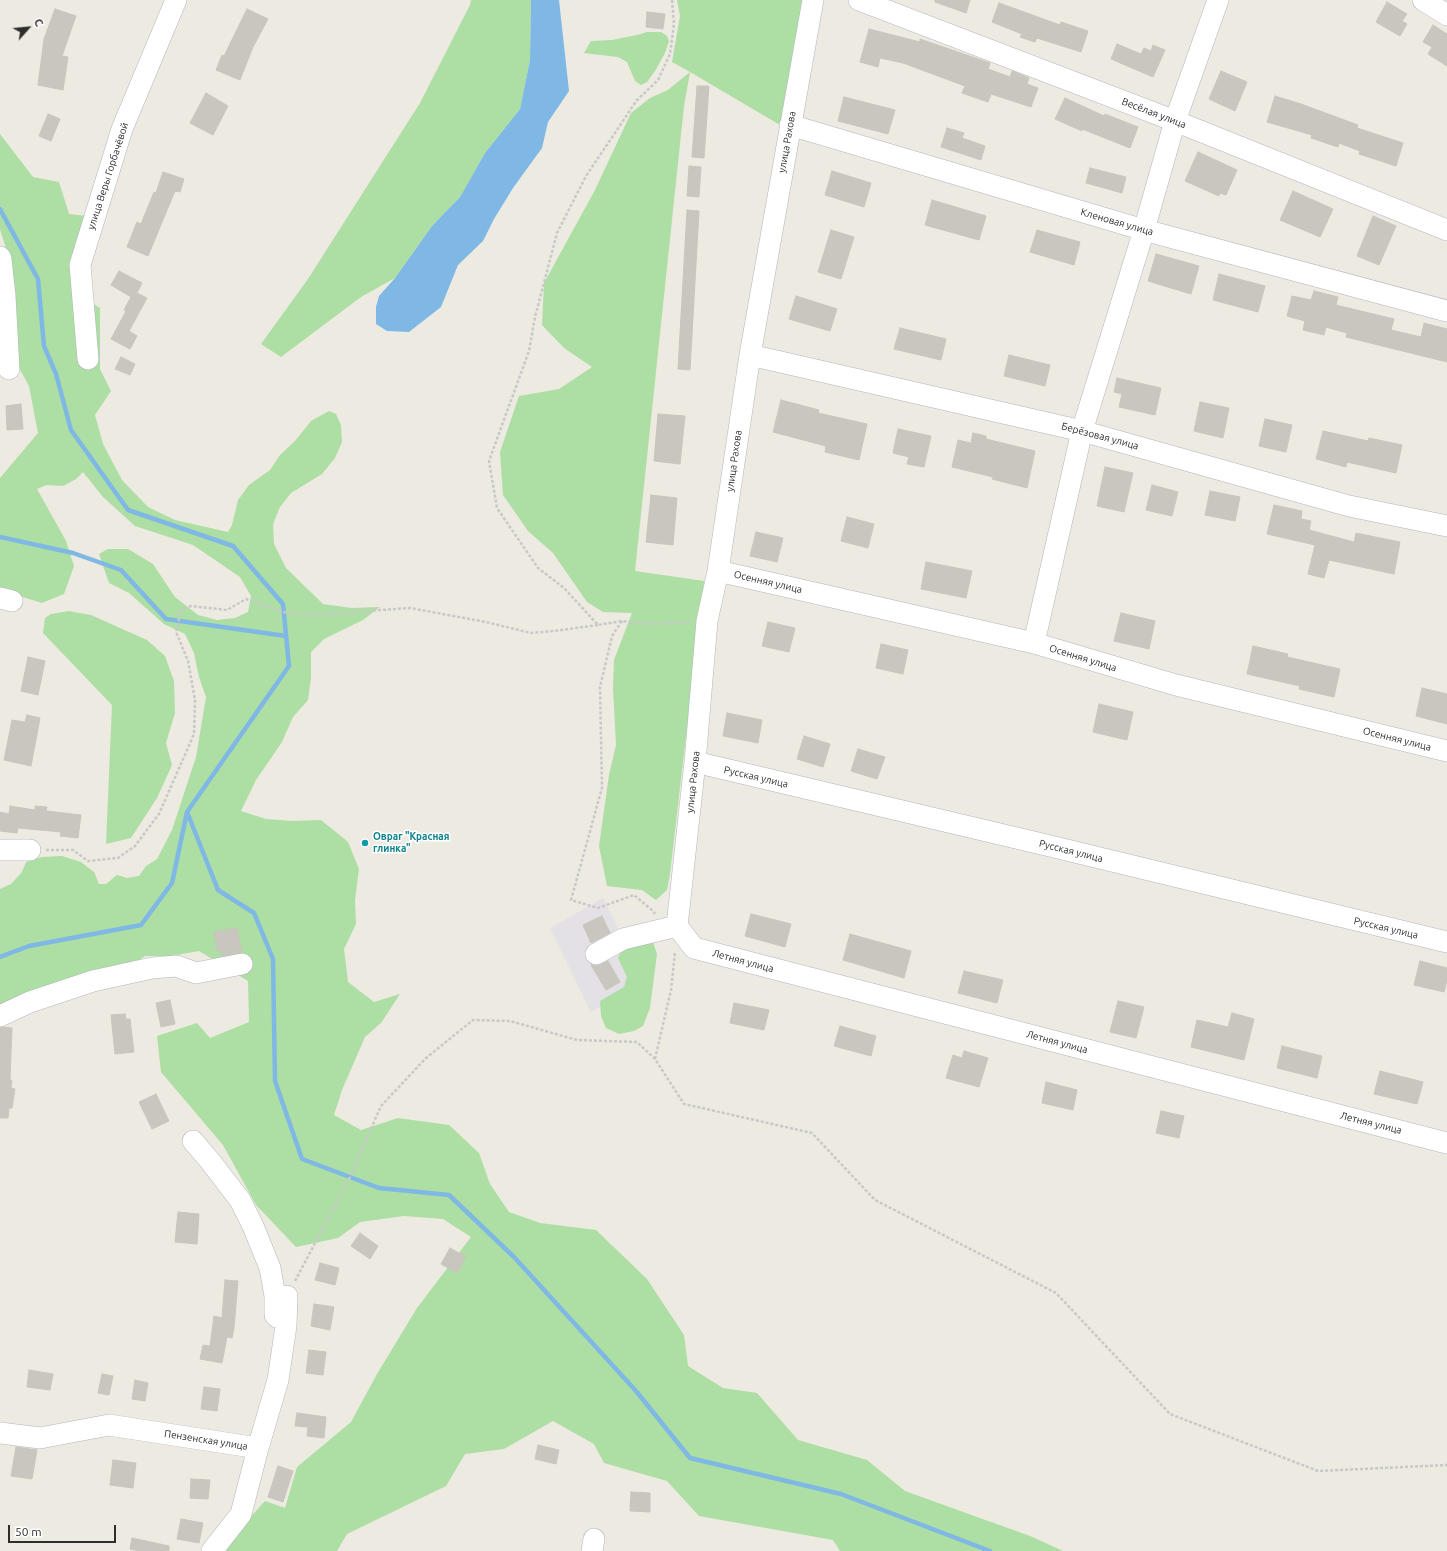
<!DOCTYPE html>
<html>
<head>
<meta charset="utf-8">
<style>
	body { margin:0 }
	#map { position:relative; width:1447px; height:1551px; overflow:hidden; background:#edeae1; font-family:Ubuntu,sans-serif }
	canvas { display:block }
	.north { position:absolute; left:8px; top:8px; width:40px; height:40px; -webkit-text-stroke:3px #fff; paint-order:stroke; rotate:63deg; font-size:11px; font-weight:700; line-height:16px; text-align:center; color:#2d2d2d }
	.north::after { content:''; display:block; margin:auto; width:14px; height:18px; background:#2d2d2d; clip-path:polygon(50% 0,100% 100%,50% 72%,0 100%) }
	.scale { position:absolute; left:8px; top:1525px; width:108px; height:18px; box-sizing:border-box; border:2px solid #2d2d2d; border-top:0; padding-left:5px; font-size:12px; line-height:14px; white-space:nowrap; color:#2d2d2d; -webkit-text-stroke:3px #fff; paint-order:stroke }
</style>
</head>
<body>
<div id="map">
<canvas width="1447" height="1551"></canvas>
<div class="north">С</div>
<div class="scale">50 m</div>
</div>
<script>
const ctx = document.querySelector('canvas').getContext('2d');
ctx.lineJoin = 'round';
function fill(path, color) { ctx.fillStyle = color; ctx.fill(path, 'evenodd'); }
const poly = rows => new Path2D(rows.map(r => 'M' + r).join(''));
function strokePath(path, color, width, dash) { ctx.strokeStyle = color; ctx.lineWidth = width; ctx.lineCap = dash ? 'butt' : 'round'; ctx.setLineDash(dash || []); ctx.stroke(path); }
function label(font, color, halo, rows, align = 'center') {
  ctx.font = font + ' Ubuntu,sans-serif'; ctx.lineWidth = 3; ctx.setLineDash([]); ctx.textBaseline = 'middle'; ctx.strokeStyle = halo; ctx.fillStyle = color; for (const [text, x, y, turn = 0] of rows) {
    ctx.save(); ctx.translate(x, y); ctx.rotate((+turn || 0) * Math.PI / 180); ctx.textAlign = isNaN(turn) ? turn : align; if (halo) ctx.strokeText(text, 0, 0); ctx.fillText(text, 0, 0); ctx.restore();
  }
}
const industrial = poly([
	[603,898,644,981,591,1012,550,928]
]);
const green = poly([
	[471,0,531,0,530,60,520,109,485,153,460,197,432,226,395,278,361,297,281,357,261,344,308,279,420,103,470,5],
	[677,0,805,0,780,125,690,72,684,106,635,571,704,581,670,874,667,890,656,900,642,890,607,886,599,846,609,775,616,745,613,688,614,660,632,613,603,612,587,602,553,553,528,531,503,495,500,452,519,396,559,389,592,367,564,348,542,325,544,283,595,190,631,113,650,98,668,90,690,72,672,62,680,16],
	[647,32,661,32,667,36,669,41,665,53,655,71,647,82,641,85,635,81,627,62,618,57,584,53,591,41,612,40,637,35],
	[0,134,33,177,59,182,69,214,87,216,98,243,89,272,75,293,100,308,100,369,111,391,95,415,103,444,122,480,148,507,175,520,228,532,232,525,238,500,249,485,270,470,280,455,295,441,311,421,329,411,336,414,341,425,342,442,335,458,322,474,291,493,280,507,273,524,274,544,286,568,323,604,352,608,380,607,363,620,324,639,311,652,311,678,308,700,293,717,282,742,256,780,241,811,266,819,292,821,321,820,348,842,359,869,355,900,356,924,344,949,348,982,374,1002,400,994,381,1023,365,1037,342,1090,334,1115,361,1130,398,1118,449,1125,479,1153,490,1184,509,1212,540,1223,596,1230,647,1279,684,1335,688,1366,723,1388,757,1393,798,1440,867,1460,905,1491,1030,1536,1063,1551,840,1551,833,1540,699,1516,667,1481,604,1463,594,1444,553,1421,504,1449,465,1454,446,1486,347,1534,337,1551,220,1551,265,1501,285,1508,297,1467,351,1422,377,1374,417,1308,471,1237,443,1219,404,1216,360,1222,338,1238,296,1247,256,1205,223,1145,161,1072,157,1036,197,1023,210,1038,249,1022,248,981,199,951,171,956,145,956,132,965,0,1011,0,889,11,884,22,872,26,862,42,857,62,856,81,862,94,872,99,884,106,884,117,875,127,878,139,876,146,866,157,859,172,830,196,757,206,697,199,677,194,653,185,634,164,624,129,593,109,583,99,554,108,549,128,549,153,564,175,597,198,615,217,620,235,618,248,612,251,596,240,577,193,545,135,526,103,497,83,472,76,479,63,486,46,485,37,489,66,541,74,566,64,594,42,603,0,590,0,478,38,433,29,386,18,366,11,265,0,229],
	[69,611,91,615,147,640,165,656,174,681,175,713,166,743,172,765,157,798,131,838,106,844,112,705,43,633,45,618,51,614],
	[653,942,657,954,650,1008,643,1026,634,1031,619,1034,606,1028,601,1016,600,1001,624,987,627,977,618,958,621,951,627,946]
]);
const water = poly([
	[531,0,559,0,569,91,548,122,542,148,513,188,494,219,483,241,458,265,441,307,409,332,387,331,376,324,376,307,379,296,395,278,432,226,460,197,485,153,520,109,530,60]
]);
const stream = poly([
	[0,209,38,279,44,346,56,374,71,430,128,510,233,546,283,604,289,666,187,812,218,890,254,913,273,959,275,1081,302,1159,379,1188,449,1195,514,1257,636,1391,690,1458,841,1494,990,1551],
	[0,537,73,553,121,570,166,619,286,636],
	[0,957,29,946,141,925,172,883,187,812]
]);
const building = poly([
	[935,0,970,0,966,13,935,2,935,0],
	[1387,2,1407,14,1402,21,1407,24,1400,36,1376,22,1387,2],
	[999,3,1060,25,1061,22,1088,31,1081,52,1037,38,1035,42,1020,37,1022,34,992,22,999,3],
	[55,9,76,16,62,56,68,57,63,90,38,85,44,39,55,9],
	[247,9,268,19,253,47,240,80,216,70,222,55,224,56,247,9],
	[647,12,665,14,663,29,646,27,647,12],
	[1433,25,1447,34,1447,66,1428,54,1432,47,1423,42,1433,25],
	[869,29,920,42,920,39,990,63,988,69,1010,77,1012,71,1029,78,1027,84,1038,88,1031,107,991,94,988,102,962,93,965,86,903,63,880,58,878,67,860,62,869,29],
	[1117,44,1141,54,1144,48,1151,51,1153,45,1165,50,1153,77,1111,59,1117,44],
	[1221,71,1247,82,1235,111,1209,99,1221,71],
	[697,86,709,86,704,158,692,157,697,86],
	[206,93,228,106,213,135,190,123,206,93],
	[1275,96,1301,104,1358,125,1357,128,1403,143,1396,166,1359,154,1360,151,1339,143,1338,147,1311,138,1312,135,1267,122,1275,96],
	[844,97,895,110,888,134,838,121,844,97],
	[1065,98,1104,116,1105,114,1138,127,1130,148,1082,129,1082,131,1055,119,1065,98],
	[48,114,60,119,51,141,39,136,48,114],
	[947,128,964,133,962,138,985,146,981,160,941,147,947,128],
	[1198,152,1237,170,1226,195,1220,193,1219,196,1185,181,1198,152],
	[689,166,701,167,699,197,687,196,689,166],
	[1090,168,1126,177,1122,193,1086,183,1090,168],
	[832,171,871,183,864,207,825,195,832,171],
	[163,172,184,179,180,192,175,191,148,256,127,247,137,222,141,224,154,192,156,193,163,172],
	[1293,191,1333,209,1320,237,1280,220,1293,191],
	[932,200,986,216,979,240,925,225,932,200],
	[687,210,699,211,690,370,678,369,687,210],
	[1373,216,1396,226,1379,265,1357,256,1373,216],
	[831,230,854,237,841,279,818,272,831,230],
	[1037,230,1080,242,1074,265,1030,252,1037,230],
	[1156,254,1199,266,1191,294,1148,281,1156,254],
	[119,271,142,283,137,293,147,298,129,331,137,336,130,349,111,339,126,311,124,310,131,297,111,285,119,271],
	[1219,274,1265,286,1258,312,1213,300,1219,274],
	[1314,291,1338,297,1336,305,1394,319,1391,330,1421,337,1424,323,1447,329,1447,362,1346,337,1347,333,1326,327,1324,335,1303,330,1305,321,1287,316,1292,296,1311,300,1314,291],
	[796,296,837,309,830,331,789,319,796,296],
	[900,328,946,339,941,360,894,349,900,328],
	[1009,355,1050,365,1045,386,1004,376,1009,355],
	[121,357,135,364,130,375,115,369,121,357],
	[1117,378,1161,388,1155,415,1119,407,1122,394,1114,392,1117,378],
	[781,400,819,410,818,413,867,424,859,460,825,452,826,446,773,432,781,400],
	[1200,402,1229,408,1223,438,1194,431,1200,402],
	[21,404,23,429,7,430,6,406,21,404],
	[658,414,685,416,680,464,654,461,658,414],
	[1265,419,1292,425,1286,452,1259,446,1265,419],
	[898,429,931,436,924,467,907,464,909,457,893,453,898,429],
	[1323,431,1368,441,1369,438,1402,445,1396,473,1347,462,1346,467,1316,459,1323,431],
	[973,433,986,436,986,439,1035,451,1027,488,992,479,993,477,952,467,958,440,971,443,973,433],
	[1105,467,1133,473,1124,512,1097,506,1105,467],
	[1152,485,1178,492,1172,516,1146,510,1152,485],
	[1210,491,1240,497,1235,521,1205,515,1210,491],
	[651,495,677,498,673,545,646,542,651,495],
	[1274,505,1302,511,1301,519,1311,521,1309,530,1354,542,1356,533,1400,542,1394,574,1329,560,1324,578,1308,574,1315,545,1267,534,1274,505],
	[847,517,874,524,868,548,841,541,847,517],
	[756,532,783,538,777,562,750,556,756,532],
	[926,562,972,571,966,598,921,589,926,562],
	[1121,613,1155,621,1149,649,1114,641,1121,613],
	[768,622,795,628,789,652,762,646,768,622],
	[881,644,908,650,903,674,876,668,881,644],
	[1253,646,1288,654,1287,657,1340,669,1334,697,1299,689,1300,686,1247,674,1253,646],
	[28,657,45,661,38,695,21,691,28,657],
	[1422,688,1447,694,1447,724,1416,716,1422,688],
	[1099,704,1133,712,1127,740,1093,732,1099,704],
	[727,713,762,720,758,743,723,736,727,713],
	[27,715,40,718,31,766,4,760,12,720,25,722,27,715],
	[804,736,830,744,823,767,797,759,804,736],
	[858,749,885,757,877,779,851,771,858,749],
	[10,806,35,810,35,806,47,807,46,811,81,815,78,838,60,836,61,832,18,828,17,833,0,831,0,812,9,814,10,806],
	[751,914,791,924,785,947,745,936,751,914],
	[602,916,610,933,591,943,583,925,602,916],
	[237,928,242,952,222,956,221,950,217,951,214,932,237,928],
	[850,934,911,951,904,978,843,960,850,934],
	[608,961,620,982,606,990,591,965,596,966,608,961],
	[1420,961,1447,968,1447,980,1444,992,1414,985,1420,961],
	[964,971,1003,980,997,1003,958,993,964,971],
	[170,1000,175,1024,161,1027,156,1003,170,1000],
	[1118,1001,1144,1007,1136,1038,1110,1032,1118,1001],
	[734,1003,769,1010,764,1030,730,1023,734,1003],
	[1232,1013,1254,1019,1244,1060,1191,1047,1197,1020,1228,1027,1232,1013],
	[125,1014,126,1019,130,1019,134,1052,115,1054,111,1015,125,1014],
	[840,1026,876,1036,871,1056,834,1046,840,1026],
	[2,1027,12,1028,10,1080,12,1081,11,1088,15,1089,12,1108,9,1108,8,1118,0,1118,0,1028,2,1027],
	[1282,1046,1322,1056,1317,1078,1277,1068,1282,1046],
	[964,1051,988,1058,979,1087,946,1078,953,1055,962,1058,964,1051],
	[1380,1071,1423,1082,1417,1104,1374,1094,1380,1071],
	[1046,1082,1077,1090,1073,1110,1042,1103,1046,1082],
	[156,1094,169,1121,152,1129,139,1102,156,1094],
	[1161,1111,1184,1116,1179,1138,1156,1133,1161,1111],
	[178,1212,199,1214,197,1244,175,1242,178,1212],
	[360,1233,378,1246,370,1259,351,1246,360,1233],
	[450,1248,466,1257,457,1273,441,1264,450,1248],
	[320,1263,339,1268,335,1285,315,1280,320,1263],
	[225,1280,238,1281,234,1328,232,1338,227,1337,222,1363,200,1359,203,1345,210,1346,214,1316,222,1318,225,1280],
	[314,1304,334,1307,330,1330,311,1326,314,1304],
	[309,1350,326,1352,323,1375,306,1373,309,1350],
	[29,1370,53,1374,50,1390,27,1387,29,1370],
	[102,1374,113,1376,109,1395,98,1393,102,1374],
	[135,1380,148,1383,145,1401,132,1399,135,1380],
	[204,1387,220,1389,217,1411,201,1409,204,1387],
	[297,1413,326,1417,324,1438,307,1436,308,1427,295,1426,297,1413],
	[538,1445,559,1450,556,1464,535,1459,538,1445],
	[16,1447,37,1450,32,1479,11,1476,16,1447],
	[113,1460,136,1463,133,1488,110,1485,113,1460],
	[278,1466,293,1471,283,1502,268,1497,278,1466],
	[191,1479,210,1480,208,1499,190,1498,191,1479],
	[631,1492,650,1493,650,1512,630,1511,631,1492],
	[181,1519,203,1523,199,1543,177,1539,181,1519],
	[132,1538,169,1546,169,1551,140,1551,130,1549,132,1538]
]);
const path = poly([
	[672,0,674,24,670,54,658,80,637,100,586,176,557,233,535,317,529,351,489,461,497,508,538,568,564,588,598,625,622,621,648,624,690,622],
	[622,621,612,636,600,687,602,788,571,900,598,908,634,895,653,911,655,914],
	[46,850,73,850,88,861,118,858,135,846,159,814,194,734,195,700,188,661,176,632,181,610,191,606,227,610,246,599,283,612,308,615,410,608,486,622,531,633,554,631,598,625],
	[655,1059,671,990,675,952],
	[295,1281,350,1177,381,1106,426,1058,473,1020,510,1021,577,1040,637,1042,655,1059,684,1104,812,1133,875,1200,1056,1293,1170,1414,1318,1471,1447,1465]
]);
const minor = poly([
	[859,0,1175,121,1447,230],
	[1423,0,1447,15],
	[790,125,1144,230,1447,311],
	[0,257,1,259,5,296,9,369],
	[750,355,1082,431,1349,506,1447,526],
	[88,359,80,265,122,129,176,0],
	[718,571,1034,643,1176,685,1447,751],
	[0,598,12,601],
	[1034,643,1082,431,1144,230,1175,121,1218,0],
	[695,762,1046,845,1447,942],
	[0,850,30,850],
	[677,926,695,762,707,621,718,571,750,355,813,0],
	[677,926,694,948,1447,1143],
	[596,954,623,939,677,926],
	[0,1016,30,1002,93,981,152,968,176,966,196,973,242,964],
	[193,1141,210,1161,240,1200,253,1226,270,1268,275,1296,275,1315,277,1317],
	[0,1433,40,1438,109,1425,258,1448,278,1380,286,1326,287,1296],
	[212,1551,241,1514,258,1448],
	[592,1551,594,1539]
]);
const markers = [
	[365,843,4,"#0f9aa8"]
];
const streetNames = [
	["Весёлая улица",1154,113,21],
	["улица Рахова",787,142,-80],
	["улица Веры Горбачёвой",108,176,-72],
	["Кленовая улица",1117,222,16],
	["Берёзовая улица",1100,436,15],
	["улица Рахова",734,461,-82],
	["Осенняя улица",768,582,13],
	["Осенняя улица",1083,658,17],
	["Осенняя улица",1397,739,14],
	["Русская улица",756,777,13],
	["улица Рахова",693,782,-84],
	["Русская улица",1071,851,14],
	["Русская улица",1386,928,13],
	["Летняя улица",743,961,15],
	["Летняя улица",1057,1042,15],
	["Летняя улица",1371,1123,14],
	["Пензенская улица",206,1440,9]
];
const cultureNames = [
	["Овраг \"Красная",373,837],
	["глинка\"",373,849]
];
fill(industrial, '#e3e0e6');
fill(green, '#addea3');
fill(water, '#7fb8e4');
strokePath(stream, '#7fb8e4', 4.5);
fill(building, '#c9c6c0');
strokePath(building, '#c8c6ba', 1);
strokePath(minor, '#b4b4bf', 22);
strokePath(path, '#c8c8c8', 2.5, [3, 2]);
strokePath(minor, '#fff', 21);
for (const [x, y, r, color] of markers) { const dot = new Path2D(); dot.arc(x, y, r, 0, 2 * Math.PI); ctx.fillStyle = color; ctx.fill(dot); strokePath(dot, '#fff', 1.5); }
label('10px', '#2d2d2d', '#fff', streetNames);
label('bold 10px', '#0d838f', '#fff', cultureNames, 'left');
</script>
</body>
</html>
